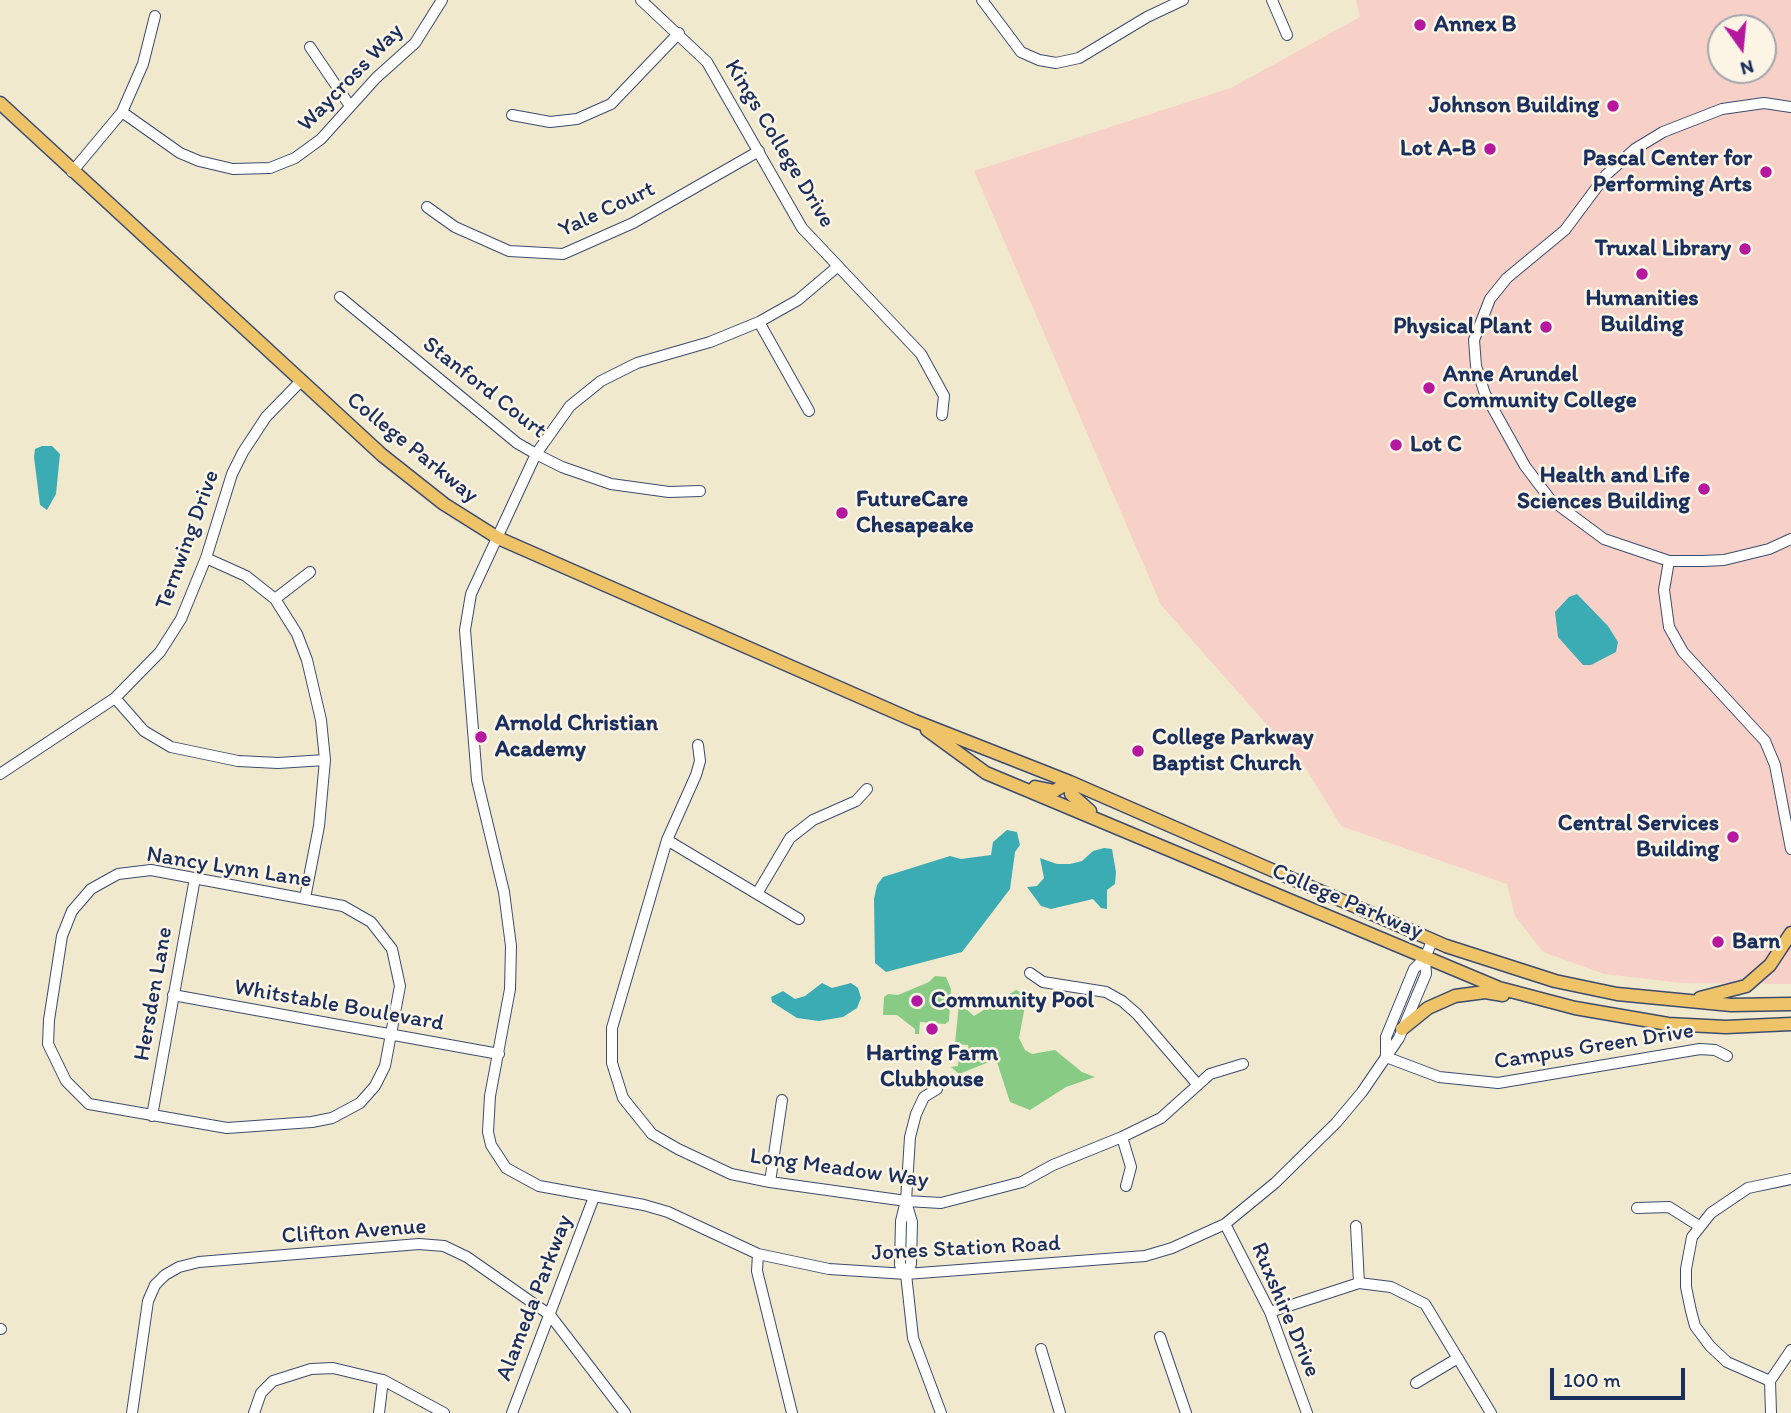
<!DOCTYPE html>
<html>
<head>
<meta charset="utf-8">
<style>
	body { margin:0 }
	#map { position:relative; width:1791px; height:1413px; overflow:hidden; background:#f1e9ce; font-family:Itim,sans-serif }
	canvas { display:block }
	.north { position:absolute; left:1707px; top:14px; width:70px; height:70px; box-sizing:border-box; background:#fcf5e5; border:2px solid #a2a6af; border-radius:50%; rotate:165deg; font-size:19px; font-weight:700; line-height:28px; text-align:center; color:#1b2f5e }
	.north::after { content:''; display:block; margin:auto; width:24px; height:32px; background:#b5179e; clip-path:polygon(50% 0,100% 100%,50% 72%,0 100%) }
	.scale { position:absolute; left:1550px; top:1368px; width:135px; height:32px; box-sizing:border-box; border:4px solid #1b2f5e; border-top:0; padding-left:9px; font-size:21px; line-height:24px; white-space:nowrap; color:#1b2f5e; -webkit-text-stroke:5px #fcf5e5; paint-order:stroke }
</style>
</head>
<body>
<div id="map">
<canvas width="1791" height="1413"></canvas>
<div class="north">N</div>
<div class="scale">100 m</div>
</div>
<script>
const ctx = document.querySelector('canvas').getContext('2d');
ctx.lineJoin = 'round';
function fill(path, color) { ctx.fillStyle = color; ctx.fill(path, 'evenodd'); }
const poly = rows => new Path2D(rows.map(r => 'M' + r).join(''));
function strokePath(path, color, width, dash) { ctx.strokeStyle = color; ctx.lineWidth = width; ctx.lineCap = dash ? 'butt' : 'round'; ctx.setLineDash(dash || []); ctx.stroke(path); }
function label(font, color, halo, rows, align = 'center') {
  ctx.font = font + ' Itim,sans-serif'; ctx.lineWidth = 5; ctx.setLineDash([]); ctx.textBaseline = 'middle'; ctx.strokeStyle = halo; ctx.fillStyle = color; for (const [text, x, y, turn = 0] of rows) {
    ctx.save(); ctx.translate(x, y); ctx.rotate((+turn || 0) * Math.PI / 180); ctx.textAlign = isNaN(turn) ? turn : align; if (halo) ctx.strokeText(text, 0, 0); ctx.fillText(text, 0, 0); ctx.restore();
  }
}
const built = poly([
	[1356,0,1791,0,1791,984,1682,983,1604,974,1543,952,1515,916,1507,884,1341,826,1306,769,1161,605,974,171,1231,88,1360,17],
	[1721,28,1763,28,1763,70,1721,70]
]);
const green = poly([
	[935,976,946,977,951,989,949,1021,945,1024,920,1022,919,1034,915,1034,915,1029,897,1015,883,1015,884,997,888,994,898,995,929,982],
	[1016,990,1027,995,1019,1038,1025,1050,1032,1054,1055,1050,1082,1072,1095,1077,1066,1087,1030,1110,1010,1102,996,1059,988,1051,989,1062,959,1074,951,1067,958,1066,958,1060,969,1058,968,1045,955,1044,959,1003,974,1016]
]);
const water = poly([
	[42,446,52,446,60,454,56,494,47,510,40,505,34,457,35,449],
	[1577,594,1608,626,1618,642,1616,652,1591,665,1583,665,1558,637,1555,612,1569,597],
	[1007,830,1017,832,1020,845,1015,852,1010,889,962,952,886,972,875,963,874,899,877,885,883,877,950,856,961,859,991,855,993,842],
	[1104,848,1112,849,1116,872,1115,884,1107,890,1107,909,1101,908,1093,899,1051,909,1041,906,1027,887,1037,886,1044,878,1040,858,1057,864,1070,864,1082,861,1093,851],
	[822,983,832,988,851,983,858,988,861,998,857,1008,843,1017,819,1021,797,1018,772,1002,771,997,783,991,795,999,805,996]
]);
const minor = poly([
	[641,0,707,62,802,228,921,354,944,396,942,415],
	[982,0,1021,52,1039,60,1056,63,1079,58,1147,17,1183,0],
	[1272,0,1287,35],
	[310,47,350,106],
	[1791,107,1764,103,1722,109,1663,132,1635,149,1606,175,1565,230,1507,278,1490,299,1474,340,1476,366,1485,394,1525,466,1550,499,1604,539,1669,561,1703,561,1724,560,1769,549,1791,539],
	[122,112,180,153,199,161,233,169,270,168,295,158,321,139,376,78,415,43,442,0],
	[512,115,550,122,577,119,611,104,679,33],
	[72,172,122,112,143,64,155,16],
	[427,207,455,227,509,251,563,254,633,223,759,151],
	[837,267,798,300,759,322,710,342,637,363,601,381,570,406,536,454,471,594,465,630,477,780,504,892,511,946,510,989,490,1096,488,1132,491,1145,506,1168,539,1186,644,1205,668,1212,758,1254,829,1269,906,1274,1145,1256,1172,1248,1225,1224,1275,1183,1336,1123,1362,1092,1399,1038,1426,974,1425,958],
	[340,297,517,443,536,454,562,467,611,484,669,492,700,491],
	[759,322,809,411],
	[206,558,246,576,275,599,297,634,307,660,321,720,325,760,319,826,305,898],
	[1669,561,1664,590,1669,627,1683,652,1765,741,1775,765,1791,849],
	[275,599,310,572],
	[115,698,144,731,171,747,238,761,278,763,325,760],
	[698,745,700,761,696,775,667,840,612,1028,612,1063,623,1098,652,1134,678,1149,731,1174,770,1182,906,1201,941,1203,1022,1182,1053,1165,1122,1137,1161,1118,1210,1074,1243,1064],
	[0,774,115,698,160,652,181,619,206,558,232,474,243,452,266,417,300,382],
	[667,840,799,919],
	[151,870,343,906,371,922,392,949,400,986,385,1066,375,1086,360,1103,332,1118,312,1122,227,1128,89,1104,66,1081,48,1044,49,1020,62,936,72,911,91,889,118,874,151,870],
	[758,892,790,838,813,820,856,801,867,789],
	[1030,973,1043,982,1106,992,1122,1001,1137,1014,1198,1085],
	[173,995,499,1054],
	[1386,1055,1386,1037,1414,969,1425,958,1432,941],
	[1386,1057,1439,1077,1498,1083,1700,1049,1715,1050,1727,1056],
	[937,1089,924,1097,916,1114,910,1137,906,1201,901,1221,900,1265,906,1274,913,1338,941,1413],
	[152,1116,195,878],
	[1122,1137,1131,1167,1126,1186],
	[770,1182,782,1100],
	[1637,1208,1669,1207,1699,1226],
	[1225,1224,1270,1312,1307,1413],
	[1356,1226,1359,1283],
	[758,1254,757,1271,792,1413],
	[906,1274,911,1264,912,1222,906,1202],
	[1270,1312,1359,1283,1391,1287,1425,1304,1491,1413],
	[0,1329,1,1329],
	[1160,1337,1186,1413],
	[1041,1349,1060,1413],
	[1770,1381,1727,1362,1710,1346,1695,1326,1691,1311,1686,1287,1686,1269,1692,1237,1711,1213,1748,1188,1791,1179],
	[1416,1383,1458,1358],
	[132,1413,148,1301,155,1285,165,1275,179,1267,199,1262,419,1244,444,1246,467,1257,550,1315,625,1413],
	[254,1413,261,1393,273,1381,311,1369,333,1368,383,1380,444,1413],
	[379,1413,383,1380],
	[512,1413,594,1197],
	[1771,1413,1770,1381,1791,1350]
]);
const major = poly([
	[0,103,382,455,444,504,498,538,915,721,1070,782,1446,946,1555,981,1617,994,1731,1005,1791,1004],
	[927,730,986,773,1499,988,1575,1008,1668,1024,1726,1027,1791,1024],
	[1070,782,1071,794,1090,811],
	[1035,787,1054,791,1070,782],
	[1700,998,1746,986,1770,965,1791,933],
	[1402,1029,1428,1008,1455,996,1485,992,1503,995]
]);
const markers = [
	[1420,25,7,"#b5179e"],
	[1613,106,7,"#b5179e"],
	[1490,149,7,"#b5179e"],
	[1766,172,7,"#b5179e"],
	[1745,249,7,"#b5179e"],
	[1642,274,7,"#b5179e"],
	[1546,327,7,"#b5179e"],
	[1429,388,7,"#b5179e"],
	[1396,445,7,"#b5179e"],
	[1704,489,7,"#b5179e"],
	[842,513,7,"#b5179e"],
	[481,737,7,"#b5179e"],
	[1138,751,7,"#b5179e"],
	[1733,837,7,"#b5179e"],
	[1718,942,7,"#b5179e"],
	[917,1001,7,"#b5179e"],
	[932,1029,7,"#b5179e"]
];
const poiNames = [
	["Annex B",1434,25],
	["Johnson Building",1599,106,"right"],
	["Lot A-B",1476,149,"right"],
	["Pascal Center for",1752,159,"right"],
	["Performing Arts",1752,185,"right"],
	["Truxal Library",1731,249,"right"],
	["Humanities",1642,299,"center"],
	["Building",1642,325,"center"],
	["Physical Plant",1532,327,"right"],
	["Anne Arundel",1443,375],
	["Community College",1443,401],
	["Lot C",1410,445],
	["Health and Life",1690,476,"right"],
	["Sciences Building",1690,502,"right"],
	["FutureCare",856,500],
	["Chesapeake",856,526],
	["Arnold Christian",495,724],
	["Academy",495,750],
	["College Parkway",1152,738],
	["Baptist Church",1152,764],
	["Central Services",1719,824,"right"],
	["Building",1719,850,"right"],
	["Barn",1732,942],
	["Community Pool",931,1001],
	["Harting Farm",932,1054,"center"],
	["Clubhouse",932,1080,"center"]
];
const streetNames = [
	["Waycross Way",351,78,-46],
	["Kings College Drive",779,144,59],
	["Yale Court",607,210,-25],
	["Stanford Court",484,388,38],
	["College Parkway",412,448,39],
	["Ternwing Drive",188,540,-70],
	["Nancy Lynn Lane",229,868,9],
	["College Parkway",1347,902,23],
	["Hersden Lane",154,994,-80],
	["Whitstable Boulevard",339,1006,10],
	["Campus Green Drive",1594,1047,-9],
	["Long Meadow Way",839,1169,8],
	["Clifton Avenue",354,1232,-4],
	["Jones Station Road",966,1249,-3],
	["Alameda Parkway",535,1298,-69],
	["Ruxshire Drive",1285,1310,67]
];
fill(built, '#f7d1c8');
fill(green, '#87cb84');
fill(water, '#3bacb4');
strokePath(minor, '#3b4b6f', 12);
strokePath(major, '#3b4b6f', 15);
strokePath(minor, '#fff', 10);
strokePath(major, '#efc469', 12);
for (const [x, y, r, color] of markers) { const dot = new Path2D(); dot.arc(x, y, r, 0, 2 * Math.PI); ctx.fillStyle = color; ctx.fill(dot); strokePath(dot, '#fcf5e5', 2.5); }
label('bold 23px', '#1b2f5e', '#fcf5e5', poiNames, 'left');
label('23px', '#1b2f5e', '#fcf5e5', streetNames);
</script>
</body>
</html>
